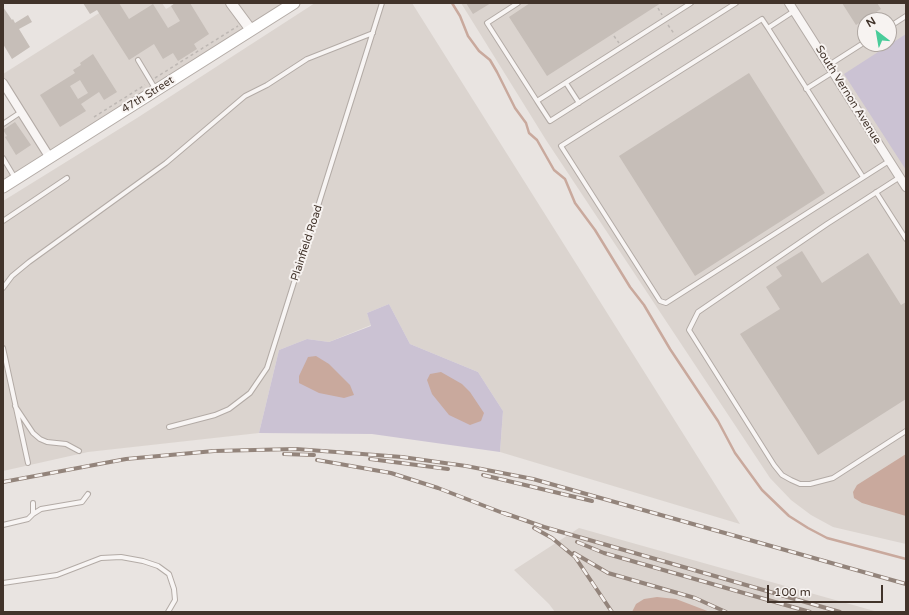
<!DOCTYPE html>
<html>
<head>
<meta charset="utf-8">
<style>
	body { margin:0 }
	#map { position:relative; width:909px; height:615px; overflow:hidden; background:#e9e4e1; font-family:"Varela Round",sans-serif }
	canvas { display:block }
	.frame { position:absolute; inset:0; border:4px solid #41332a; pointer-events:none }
	.north { position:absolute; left:857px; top:12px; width:40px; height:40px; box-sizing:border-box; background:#f7f3f1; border:1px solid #aea6a1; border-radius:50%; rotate:329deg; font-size:11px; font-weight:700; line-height:16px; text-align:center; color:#41332a }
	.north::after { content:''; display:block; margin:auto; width:14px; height:18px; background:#49cc9a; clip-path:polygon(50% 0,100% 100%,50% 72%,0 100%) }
	.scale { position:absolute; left:767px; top:585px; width:116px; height:18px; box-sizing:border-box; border:2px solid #41332a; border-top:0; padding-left:5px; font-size:12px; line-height:14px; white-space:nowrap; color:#41332a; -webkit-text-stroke:3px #f7f3f1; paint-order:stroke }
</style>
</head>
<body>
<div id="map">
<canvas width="909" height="615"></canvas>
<div class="frame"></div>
<div class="north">N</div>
<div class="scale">100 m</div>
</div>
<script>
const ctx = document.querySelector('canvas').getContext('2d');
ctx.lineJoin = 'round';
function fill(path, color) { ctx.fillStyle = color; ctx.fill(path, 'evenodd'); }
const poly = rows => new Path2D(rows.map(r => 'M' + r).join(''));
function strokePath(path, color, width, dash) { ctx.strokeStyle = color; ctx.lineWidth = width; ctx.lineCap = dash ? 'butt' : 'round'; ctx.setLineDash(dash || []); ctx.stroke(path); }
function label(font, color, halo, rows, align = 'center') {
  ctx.font = font + ' "Varela Round",sans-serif'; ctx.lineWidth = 4; ctx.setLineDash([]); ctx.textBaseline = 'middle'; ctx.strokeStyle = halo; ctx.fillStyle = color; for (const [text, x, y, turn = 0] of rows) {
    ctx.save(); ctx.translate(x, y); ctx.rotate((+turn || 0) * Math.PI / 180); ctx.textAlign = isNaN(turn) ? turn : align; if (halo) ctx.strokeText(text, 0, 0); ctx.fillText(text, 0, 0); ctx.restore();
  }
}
const built = poly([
	[115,3,162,3,166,9,176,3,225,3,247,29,50,154,3,79,3,74],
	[233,3,289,3,252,27],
	[315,3,412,3,740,524,500,452,503,411,478,372,410,344,389,304,367,313,371,325,329,342,307,339,279,350,259,433,88,452,3,471,3,201,137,118],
	[461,3,906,3,906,544,833,527,811,515,791,500,770,478,546,140],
	[865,20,889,20,889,44,865,44],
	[19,110,46,157,3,184,3,120],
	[579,528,878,612,555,612,549,604,514,570]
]);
const green = poly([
	[906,34,906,170,844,74],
	[389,304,410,344,478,372,503,411,500,452,372,434,259,433,279,350,307,339,329,342,371,326,367,313]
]);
const water = poly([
	[316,356,329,364,350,385,354,395,344,398,319,393,299,383,299,376,308,357],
	[441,372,462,384,470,392,484,413,481,421,470,425,449,415,432,394,427,380,430,374],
	[906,454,906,516,862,503,854,498,853,492,857,485],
	[657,597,676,599,710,612,632,612,636,604,644,599]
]);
const stream = poly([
	[452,3,460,16,468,36,479,51,490,60,497,72,515,108,526,123,529,133,537,140,554,170,565,179,575,203,595,230,630,287,644,305,670,349,718,421,735,453,762,490,789,516,808,528,827,538,906,559]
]);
const building = poly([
	[83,3,119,3,129,19,153,4,168,28,180,21,171,6,175,3,190,3,209,34,194,44,197,49,178,61,173,53,163,59,154,44,129,60,97,10,90,14],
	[466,3,491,3,473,14],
	[530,3,661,3,547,76,509,17],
	[842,3,877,3,881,9,856,25],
	[3,7,12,20,13,19,15,23,28,15,32,22,19,29,30,47,12,59,3,44],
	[93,54,117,92,104,100,99,92,81,104,86,111,60,127,40,95,75,73,73,70,81,65,80,63],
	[80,80,88,93,78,99,70,86],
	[749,73,825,193,695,276,619,156],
	[15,122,31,145,16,155,5,137,7,136,3,130],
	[802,251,822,283,868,253,901,305,906,302,906,399,818,455,740,334,780,309,766,287,782,276,776,267]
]);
const path = poly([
	[658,8,662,15],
	[668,25,675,35],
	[614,36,619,43],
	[155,78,238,26],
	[94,117,145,85]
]);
const service = poly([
	[518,3,487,23,537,101],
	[691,3,537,101,550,121,736,3],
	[794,11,768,28,762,19,561,146,660,301,666,303,889,161],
	[889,27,906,16],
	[768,28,863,177],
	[138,60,156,90],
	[829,65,865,42],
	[566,83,579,103],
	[806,89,833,72],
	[3,124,21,112],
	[3,158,15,178],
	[900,177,827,224,698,312,689,330,774,465,782,475,791,480,800,484,810,484,833,478,906,431],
	[876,192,906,239],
	[3,221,67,178],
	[3,288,12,276,29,262,166,163,245,96,267,85,307,59,373,33],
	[3,348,28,463],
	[15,406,33,433,40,439,47,442,66,444,79,451],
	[169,427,215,415,229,409,250,393,267,368,382,3],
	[33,514,41,509,82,502,88,494],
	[3,525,28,519,33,514,33,503],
	[3,583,57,575,101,558,121,557,143,561,158,566,169,574,174,589,175,600,168,612]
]);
const minor = poly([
	[789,3,906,187],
	[3,83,50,158]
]);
const tertiary = poly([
	[231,3,251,30]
]);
const secondary = poly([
	[3,187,294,3]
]);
const rail = poly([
	[284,454,314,455],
	[370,459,448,469],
	[317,460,391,473,438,488,508,515],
	[483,475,592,501],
	[3,482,126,459,214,451,296,449,402,457,466,466,533,479,906,584],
	[504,513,544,527,840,612],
	[534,528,552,538,575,557,612,612],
	[577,542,604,553,810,612],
	[574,553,608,573,695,598,726,612]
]);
const streetNames = [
	["47th Street",148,95,-32],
	["South Vernon Avenue",848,95,58],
	["Plainfield Road",307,243,-72]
];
fill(built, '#dbd4cf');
fill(green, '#cbc2d3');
fill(water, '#c9a99d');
strokePath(stream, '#c9a99d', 2.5);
fill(building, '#c6beb8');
strokePath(service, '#b3aba6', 6);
strokePath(minor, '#b3aba6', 10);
strokePath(tertiary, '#b3aba6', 12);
strokePath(secondary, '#b3aba6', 13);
strokePath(path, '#bdb7b3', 1.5, [3, 3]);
strokePath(service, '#f8f5f4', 4);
strokePath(minor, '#f8f5f4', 8);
strokePath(tertiary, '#f8f5f4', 10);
strokePath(secondary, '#fff', 11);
strokePath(rail, '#93847b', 4);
strokePath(rail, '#f7f3f1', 2.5, [8]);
label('11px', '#41332a', '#f7f3f1', streetNames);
</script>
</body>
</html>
